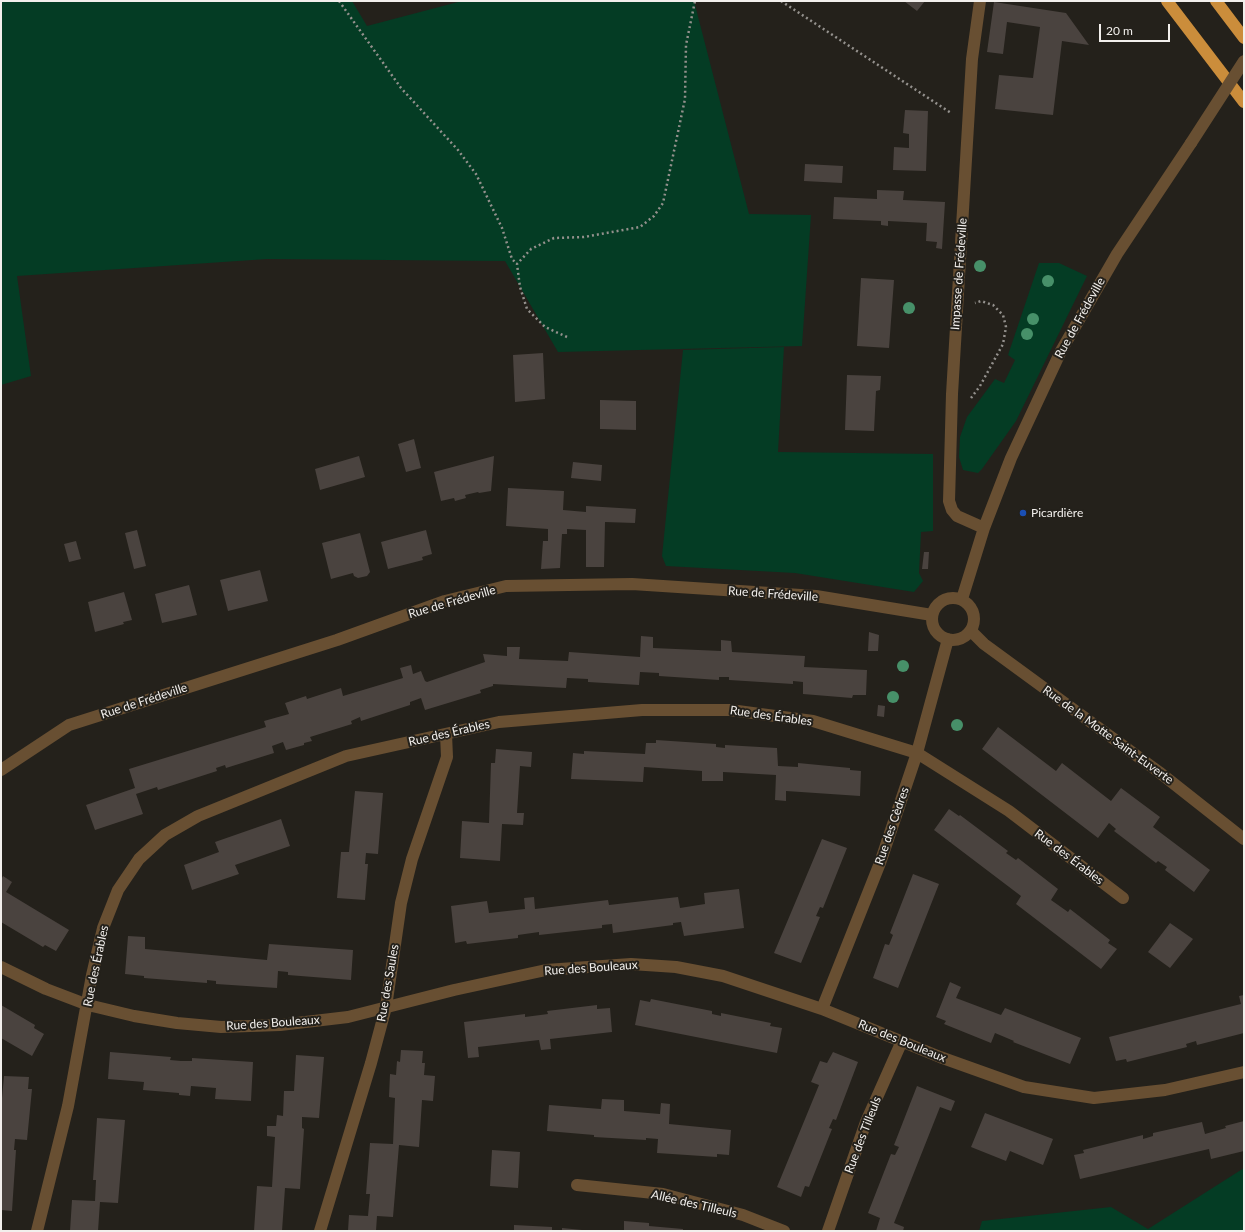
<!DOCTYPE html>
<html>
<head>
<meta charset="utf-8">
<style>
	body { margin:0 }
	#map { position:relative; width:1245px; height:1232px; overflow:hidden; background:#24211b; font-family:Lato,sans-serif }
	canvas { display:block }
	.frame { position:absolute; inset:0; border:2px solid #f2efec; pointer-events:none }
	.scale { position:absolute; left:1099px; top:24px; width:71px; height:18px; box-sizing:border-box; border:2px solid #f2efec; border-top:0; padding-left:5px; font-size:12px; line-height:14px; white-space:nowrap; color:#f2efec; -webkit-text-stroke:3px #24211b; paint-order:stroke }
</style>
</head>
<body>
<div id="map">
<canvas width="1245" height="1232"></canvas>
<div class="frame"></div>
<div class="scale">20 m</div>
</div>
<script>
const ctx = document.querySelector('canvas').getContext('2d');
ctx.lineJoin = 'round';
function fill(path, color) { ctx.fillStyle = color; ctx.fill(path, 'evenodd'); }
const poly = rows => new Path2D(rows.map(r => 'M' + r).join(''));
function strokePath(path, color, width, dash) { ctx.strokeStyle = color; ctx.lineWidth = width; ctx.lineCap = dash ? 'butt' : 'round'; ctx.setLineDash(dash || []); ctx.stroke(path); }
function label(font, color, halo, rows, align = 'center') {
  ctx.font = font + ' Lato,sans-serif'; ctx.lineWidth = 4; ctx.setLineDash([]); ctx.textBaseline = 'middle'; ctx.strokeStyle = halo; ctx.fillStyle = color; for (const [text, x, y, turn = 0] of rows) {
    ctx.save(); ctx.translate(x, y); ctx.rotate((+turn || 0) * Math.PI / 180); ctx.textAlign = isNaN(turn) ? turn : align; if (halo) ctx.strokeText(text, 0, 0); ctx.fillText(text, 0, 0); ctx.restore();
  }
}
const green = poly([
	[1,1,352,1,367,26,462,1,694,1,749,214,811,215,802,346,558,352,505,261,267,259,17,276,31,376,1,385],
	[1039,263,1059,263,1087,276,1016,421,982,469,978,473,963,470,959,457,960,437,967,417,995,379,1004,383,1015,360,1008,355],
	[784,347,778,452,933,454,933,531,921,532,919,573,923,581,914,592,795,573,666,566,662,556,683,350],
	[1244,1168,1244,1231,979,1231,982,1221,1111,1207,1148,1229]
]);
const building = poly([
	[904,1,925,1,917,11],
	[994,2,1066,13,1089,45,1062,41,1053,115,995,109,999,75,1033,78,1040,27,1007,22,1003,54,987,52],
	[905,110,928,111,926,171,893,170,894,147,909,148,909,134,903,133],
	[805,164,843,166,842,183,804,181],
	[877,190,904,191,903,200,945,202,942,249,936,248,937,242,926,241,927,223,888,221,888,226,881,225,881,221,833,219,834,197,877,199],
	[861,278,894,280,889,348,857,346],
	[543,353,545,399,515,402,513,355],
	[847,375,881,376,880,390,876,391,874,431,845,430],
	[600,400,636,401,636,430,600,429],
	[414,439,421,468,406,472,398,444],
	[359,456,365,477,320,490,315,469],
	[494,456,491,491,479,493,478,492,465,495,466,498,455,501,454,498,441,501,434,472],
	[573,462,602,465,601,481,571,478],
	[508,488,564,491,563,510,586,512,586,506,636,509,635,523,605,522,604,567,586,567,586,530,567,529,567,534,562,534,560,568,541,569,543,541,548,541,548,529,506,526],
	[137,530,146,566,134,569,125,533],
	[426,530,432,554,422,557,423,560,388,569,381,542],
	[360,533,370,572,367,576,358,578,354,576,353,573,331,579,322,543],
	[76,541,81,559,69,562,64,544],
	[924,552,929,552,928,569,922,569],
	[260,570,268,601,228,611,220,580],
	[189,585,197,615,162,623,155,594],
	[124,592,132,620,123,622,124,624,95,632,88,602],
	[869,632,879,635,878,651,868,651],
	[641,636,653,637,653,648,721,651,721,640,731,641,732,652,805,656,804,667,867,670,866,695,853,695,852,698,803,694,803,682,793,681,793,684,729,680,729,677,719,677,719,680,659,676,659,673,640,672,639,685,588,682,588,679,567,678,566,688,493,684,493,686,480,690,481,693,425,710,421,698,410,702,410,705,361,721,360,717,351,721,352,724,310,737,312,741,304,743,304,745,286,750,283,742,272,746,274,753,226,768,225,765,216,768,217,771,158,790,157,787,136,794,143,814,95,830,86,805,135,788,129,769,266,727,264,721,289,714,285,703,306,696,307,699,341,688,343,696,403,678,400,668,411,665,413,674,421,671,425,681,427,682,485,662,483,654,507,656,507,647,520,647,519,659,568,661,569,652,640,657],
	[878,705,885,706,884,717,877,716],
	[998,727,1056,771,1062,763,1111,801,1121,788,1160,817,1153,827,1210,870,1194,892,1165,870,1167,867,1158,861,1156,863,1114,831,1116,829,1109,823,1098,838,982,749],
	[656,740,716,744,716,747,725,748,725,745,777,748,778,766,798,767,798,763,850,768,850,770,861,771,860,796,786,791,786,801,775,800,776,775,723,772,723,781,702,781,702,771,644,767,643,782,571,779,573,753,584,754,584,751,645,754,646,743,656,743],
	[496,749,532,752,531,767,520,766,517,813,524,813,523,825,502,824,500,861,460,858,462,821,489,823,491,763,495,763],
	[355,791,383,793,378,854,366,853,365,864,368,864,365,900,337,898,341,852,349,852],
	[949,809,959,816,960,815,1008,851,1006,853,1016,860,1018,858,1058,889,1051,900,1068,912,1070,909,1110,940,1108,943,1117,949,1101,969,1016,904,1021,896,934,830],
	[281,819,290,846,235,865,239,874,192,890,184,865,219,852,215,842],
	[822,839,847,848,823,908,820,907,816,916,820,917,801,963,774,953],
	[913,874,939,884,898,988,873,978,885,944,889,945,893,935,890,933],
	[3,876,12,882,6,892,69,930,56,951,45,945,43,947,1,922,1,880],
	[739,889,744,928,684,936,681,922,673,923,673,925,613,933,612,924,602,925,602,928,539,935,539,932,518,935,518,938,492,941,467,944,466,941,455,943,451,906,487,901,489,913,525,909,524,898,534,897,535,909,608,900,609,905,678,897,680,908,705,904,704,893],
	[1170,923,1193,939,1170,968,1148,952],
	[128,936,145,937,145,949,267,960,269,944,353,950,351,980,288,975,288,972,278,971,277,988,216,984,216,981,207,980,207,983,144,978,144,976,125,974],
	[950,982,961,987,956,998,1001,1015,1005,1008,1081,1038,1070,1064,1013,1042,1014,1041,995,1033,991,1043,944,1024,946,1021,936,1017],
	[1244,995,1244,1033,1197,1045,1196,1041,1186,1044,1187,1047,1127,1062,1126,1059,1116,1061,1109,1037,1241,1004,1239,996],
	[651,999,712,1011,712,1014,721,1016,721,1013,771,1023,770,1026,782,1028,777,1053,635,1025,640,1000,650,1002],
	[1,1005,35,1025,34,1028,44,1034,32,1056,1,1038],
	[597,1005,597,1009,610,1008,612,1032,550,1039,551,1049,541,1050,539,1040,478,1047,479,1057,468,1058,464,1022,525,1014,525,1017,548,1014,547,1011],
	[401,1050,423,1051,422,1063,425,1063,424,1075,435,1076,433,1101,422,1100,419,1147,399,1145,393,1217,377,1216,376,1231,348,1231,349,1215,368,1216,370,1194,366,1194,370,1143,393,1144,395,1098,389,1097,390,1074,396,1075,397,1061,400,1062],
	[110,1052,171,1057,170,1060,181,1061,192,1061,192,1058,253,1062,251,1101,215,1099,216,1088,191,1086,190,1096,179,1095,179,1093,143,1090,144,1082,108,1079],
	[833,1052,858,1062,836,1120,833,1119,829,1128,832,1129,809,1187,805,1186,801,1197,777,1187,819,1085,811,1082,820,1061,827,1063],
	[296,1055,324,1057,319,1118,302,1117,302,1128,304,1129,300,1189,285,1188,282,1231,254,1231,257,1186,272,1187,275,1137,267,1136,267,1126,276,1126,277,1115,283,1116,284,1091,294,1091],
	[4,1076,29,1077,28,1089,32,1089,27,1140,15,1139,14,1150,16,1150,12,1211,1,1210,1,1109],
	[917,1086,955,1101,951,1111,940,1107,894,1223,904,1227,903,1231,876,1231,880,1218,868,1213,891,1154,895,1155,899,1147,894,1145],
	[602,1099,624,1100,624,1111,660,1114,661,1103,670,1104,669,1124,731,1130,729,1155,717,1154,717,1157,657,1153,658,1139,646,1138,646,1140,594,1137,594,1135,547,1131,549,1105,601,1109],
	[985,1113,1053,1139,1043,1165,1010,1151,1006,1161,971,1147],
	[97,1118,125,1120,118,1203,100,1202,98,1231,70,1231,72,1200,95,1201,96,1180,93,1180],
	[1244,1121,1244,1151,1211,1159,1209,1149,1080,1179,1074,1155,1084,1153,1083,1150,1143,1135,1143,1139,1153,1136,1153,1133,1202,1122,1205,1134,1226,1128,1225,1126],
	[492,1150,520,1152,518,1188,490,1186],
	[624,1221,649,1223,649,1226,683,1229,683,1231,624,1231],
	[514,1225,552,1227,552,1231,514,1231],
	[562,1228,582,1230,582,1231,562,1231]
]);
const path = poly([
	[339,1,401,88,458,150,476,174,502,228,512,259,517,264],
	[781,1,951,113],
	[567,337,545,327,527,309,520,287,517,264,531,249,554,238,584,237,640,227,654,216,663,203,685,99,686,45,695,1],
	[971,398,980,386,1003,344,1006,327,1003,315,993,305,981,301,975,303]
]);
const minor = poly([
	[980,1,972,59,952,394,949,501,952,510,957,516,984,528],
	'932 619a21 21 0 1 1 42 0a21 21 0 1 1-42 0Z',
	[962,599,984,528,1011,458,1061,351,1117,254,1191,143],
	[971,631,984,644,1159,772,1244,839],
	[1,770,69,725,337,640,445,601,506,586,632,584,816,596,932,615],
	[1,967,46,989,88,1005,134,1016,177,1023,221,1027,280,1025,348,1017,454,990,546,970,631,964,676,967,723,976,822,1009,940,1057,1024,1087,1094,1098,1165,1090,1244,1072],
	[822,1009,880,863,917,753,948,639],
	[577,1185,663,1194,743,1215,784,1231],
	[37,1231,68,1106,92,975,103,928,118,890,139,859,165,835,198,816,346,756,499,722,642,710,730,710,813,721,917,753,1009,811,1123,898],
	[320,1231,371,1063,386,1007,401,903,412,859,447,757,446,734],
	[828,1231,866,1122,902,1041]
]);
const highway = poly([
	[1167,1,1244,102],
	[1216,1,1244,38]
]);
const minorBridge = poly([
	[1191,143,1244,61]
]);
const trees = [
	[980,266],
	[1048,281],
	[909,308],
	[1033,319],
	[1027,334],
	[903,666],
	[893,697],
	[957,725]
];
const markers = [
	[1023,513,4,"#1a4fb4"]
];
const streetNames = [
	["Impasse de Frédeville",959,274,-86],
	["Rue de Frédeville",1080,318,-61],
	["Rue de Frédeville",773,594,4],
	["Rue de Frédeville",452,602,-16],
	["Rue de Frédeville",144,701,-18],
	["Rue des Érables",771,716,8],
	["Rue des Érables",449,733,-13],
	["Rue de la Motte Saint-Euverte",1108,735,36],
	["Rue des Cèdres",892,826,-71],
	["Rue des Érables",1069,857,37],
	["Rue des Érables",96,966,-78],
	["Rue des Bouleaux",591,968,-4],
	["Rue des Saules",388,983,-80],
	["Rue des Bouleaux",273,1023,-4],
	["Rue des Bouleaux",902,1041,22],
	["Rue des Tilleuls",863,1135,-69],
	["Allée des Tilleuls",694,1204,13]
];
const poiNames = [
	["Picardière",1031,513]
];
fill(green, '#043c24');
fill(building, '#4a433f');
strokePath(path, '#94918d', 2.5, [2, 3]);
strokePath(minor, '#684f32', 12);
strokePath(highway, '#cb8d3b', 12);
strokePath(minorBridge, '#684f32', 12);
ctx.fillStyle = '#479069';
for (const [x, y] of trees) { ctx.beginPath(); ctx.arc(x, y, 6, 0, 2 * Math.PI); ctx.fill(); }
for (const [x, y, r, color] of markers) { const dot = new Path2D(); dot.arc(x, y, r, 0, 2 * Math.PI); ctx.fillStyle = color; ctx.fill(dot); strokePath(dot, '#24211b', 1.5); }
label('12px', '#f2efec', '#24211b', streetNames);
label('12px', '#f2efec', '#24211b', poiNames, 'left');
</script>
</body>
</html>
